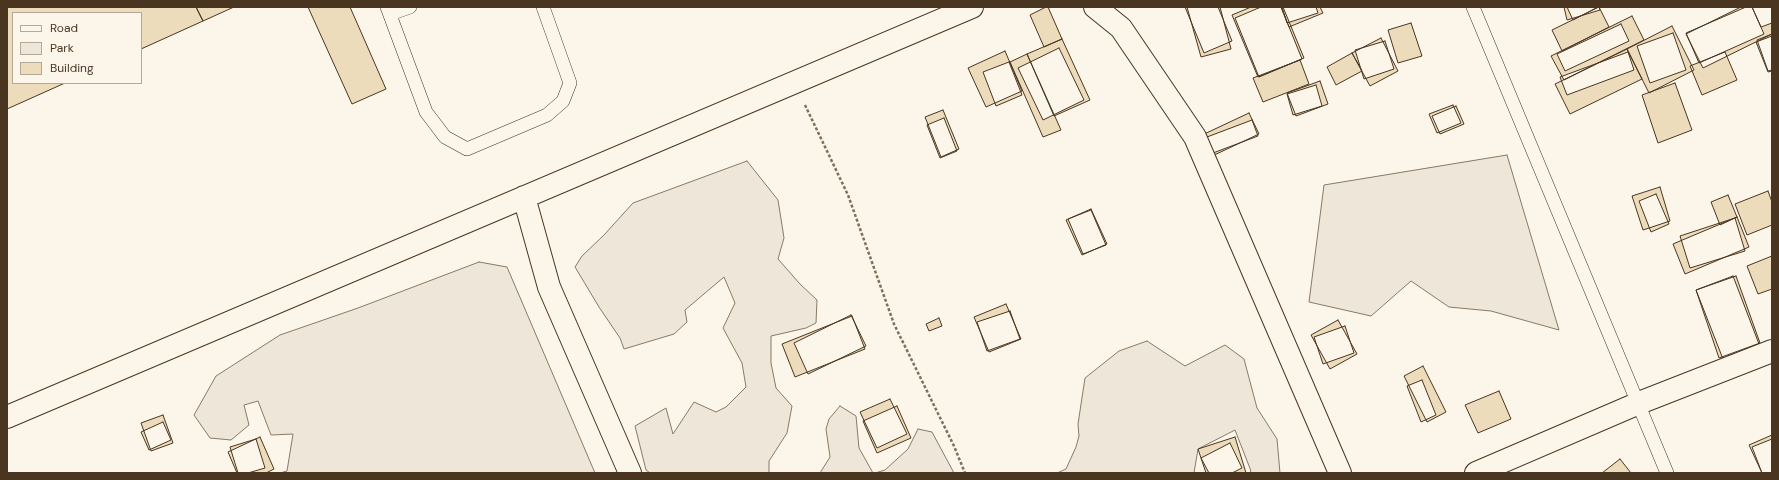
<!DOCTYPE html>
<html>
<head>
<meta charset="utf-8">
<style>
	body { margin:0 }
	#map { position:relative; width:1779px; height:480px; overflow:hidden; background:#fbf6e9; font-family:"DM Sans",sans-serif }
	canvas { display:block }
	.frame { position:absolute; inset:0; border:8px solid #4a3520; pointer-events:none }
	.legend { position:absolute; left:12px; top:12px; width:130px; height:72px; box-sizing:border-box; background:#fbf6e9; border:1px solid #b4a999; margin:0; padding:5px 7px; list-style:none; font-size:12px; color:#4a3520 }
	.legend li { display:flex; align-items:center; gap:8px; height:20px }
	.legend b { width:20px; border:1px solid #b4a999 }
</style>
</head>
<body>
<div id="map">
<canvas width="1779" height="480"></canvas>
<div class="frame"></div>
<ul class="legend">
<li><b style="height:5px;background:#fbf6e9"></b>Road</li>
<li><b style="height:11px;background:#ede6d9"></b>Park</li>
<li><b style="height:11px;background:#ecdcbc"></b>Building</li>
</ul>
</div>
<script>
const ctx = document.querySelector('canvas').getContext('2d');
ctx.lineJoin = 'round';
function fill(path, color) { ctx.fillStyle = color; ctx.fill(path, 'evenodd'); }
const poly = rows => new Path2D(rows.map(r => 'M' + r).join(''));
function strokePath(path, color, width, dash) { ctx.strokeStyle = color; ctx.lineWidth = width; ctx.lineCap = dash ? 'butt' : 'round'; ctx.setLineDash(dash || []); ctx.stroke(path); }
const green = poly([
	[1507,155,1559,330,1491,311,1449,307,1411,281,1371,316,1309,302,1324,185,1507,155],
	[747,161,778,200,784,238,778,259,800,284,817,300,816,323,806,328,771,336,771,363,776,388,792,406,787,433,769,461,769,473,650,473,646,470,635,426,666,408,673,434,694,402,716,412,726,407,746,387,742,363,723,328,735,303,724,277,685,310,687,322,674,334,624,349,620,338,599,307,575,267,582,256,604,235,633,203,747,161],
	[479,262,507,267,595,473,280,473,287,471,293,434,271,435,258,401,244,405,249,425,231,440,210,438,194,415,216,376,280,335,358,308,479,262],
	[1147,341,1185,366,1225,345,1244,359,1257,408,1277,439,1280,473,1249,473,1251,471,1235,430,1198,449,1194,473,1057,473,1066,469,1076,447,1079,436,1078,424,1085,378,1119,351,1147,341],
	[840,406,856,416,859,448,873,473,820,473,830,457,826,429,829,419,840,406],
	[918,429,932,432,954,473,875,473,885,470,908,449,918,429]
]);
const building = poly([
	[7,7,196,7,203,21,141,49,141,13,13,13,13,83,65,83,7,109,7,7],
	[196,7,234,7,203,21,196,7],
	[308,7,350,7,386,89,352,104,308,7],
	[1046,7,1048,7,1062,39,1044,47,1030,15,1046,7],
	[1185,7,1218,7,1232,41,1204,53,1185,7],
	[1187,7,1220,7,1231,49,1201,57,1187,7],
	[1251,7,1281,7,1302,59,1258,77,1232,15,1251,7],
	[1261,7,1283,7,1304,58,1259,77,1235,18,1261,7],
	[1281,7,1320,7,1323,13,1289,27,1281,7],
	[1282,7,1316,7,1318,13,1287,23,1282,7],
	[1564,7,1599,7,1600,10,1567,20,1564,7],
	[1567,7,1598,7,1573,20,1567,7],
	[1599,7,1609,27,1562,51,1552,30,1599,7],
	[1741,7,1772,7,1772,34,1703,68,1686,34,1741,7],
	[1746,7,1752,7,1764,34,1699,63,1686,33,1746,7],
	[1752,7,1772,7,1772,23,1761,27,1752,7],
	[1632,16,1644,40,1564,80,1551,56,1632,16],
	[1411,23,1422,56,1398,63,1388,30,1411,23],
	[1621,24,1629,41,1565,71,1557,54,1621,24],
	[1672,26,1694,70,1649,93,1627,49,1672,26],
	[1673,33,1686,70,1650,83,1637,46,1673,33],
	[1772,34,1772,70,1768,71,1757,40,1772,34],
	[1772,36,1772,71,1768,72,1756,42,1772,36],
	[1381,38,1398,71,1370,86,1352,53,1381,38],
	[1062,39,1090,100,1054,116,1027,54,1062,39],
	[1385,41,1394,69,1364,79,1355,50,1385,41],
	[1059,48,1084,100,1043,120,1018,68,1059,48],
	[1627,49,1642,79,1570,114,1555,84,1627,49],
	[1005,51,1022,91,986,107,968,68,1005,51],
	[1628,52,1634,70,1567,95,1560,77,1628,52],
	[1725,52,1737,80,1702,95,1690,66,1725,52],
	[1352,53,1362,71,1336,85,1327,67,1352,53],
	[1027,54,1061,130,1043,137,1010,62,1027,54],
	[1300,60,1309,84,1263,102,1253,78,1300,60],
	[1009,62,1022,95,996,106,983,72,1009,62],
	[1320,81,1328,104,1296,116,1287,93,1320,81],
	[1675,83,1692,130,1658,143,1642,95,1675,83],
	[1316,85,1322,106,1293,115,1287,94,1316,85],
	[1453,105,1461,123,1437,133,1429,114,1453,105],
	[1456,106,1464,124,1440,134,1432,116,1456,106],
	[943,110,959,149,941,157,925,117,943,110],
	[1249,113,1259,134,1210,157,1200,136,1249,113],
	[944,118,957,151,940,158,927,125,944,118],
	[1252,120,1258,136,1213,153,1207,137,1252,120],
	[1660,187,1670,221,1643,230,1632,196,1660,187],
	[1768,191,1772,202,1772,225,1747,235,1735,204,1768,191],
	[1656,194,1669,224,1651,232,1639,201,1656,194],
	[1728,195,1737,217,1720,225,1711,202,1728,195],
	[1091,209,1107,244,1082,255,1066,220,1091,209],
	[1091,210,1106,245,1083,254,1068,219,1091,210],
	[1737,217,1749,247,1685,274,1673,244,1737,217],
	[1735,218,1745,251,1690,268,1680,236,1735,218],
	[1772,256,1772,289,1758,294,1747,266,1772,256],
	[1733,276,1759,344,1723,359,1696,290,1733,276],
	[1736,276,1760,343,1719,358,1696,290,1736,276],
	[1006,304,1021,339,989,352,974,317,1006,304],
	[1010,311,1020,339,987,351,977,322,1010,311],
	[851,315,866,346,808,374,794,343,851,315],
	[852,316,865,349,795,377,782,344,852,316],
	[939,318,942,326,929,331,926,324,939,318],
	[1338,320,1357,354,1330,369,1311,335,1338,320],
	[1345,326,1354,353,1323,364,1314,337,1345,326],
	[1423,366,1446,412,1427,422,1404,376,1423,366],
	[1422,380,1436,415,1421,422,1407,386,1422,380],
	[1499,391,1511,419,1478,433,1465,405,1499,391],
	[890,399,907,434,877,448,860,412,890,399],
	[897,406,911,438,877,453,863,421,897,406],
	[163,415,173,443,151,451,141,423,163,415],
	[163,422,171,440,149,450,141,432,163,422],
	[1772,435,1772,473,1762,473,1749,445,1772,435],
	[260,437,274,469,266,473,237,473,228,452,260,437],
	[1235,437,1246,473,1206,473,1198,449,1235,437],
	[256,439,265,468,248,473,238,473,230,447,256,439],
	[1772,439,1772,473,1762,473,1752,447,1772,439],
	[1230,443,1242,468,1232,473,1209,473,1201,458,1230,443],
	[1620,459,1631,473,1602,473,1620,459]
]);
const path = poly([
	[805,105,848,195,894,324,954,446,965,473]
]);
const service = poly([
	[387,7,426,112,445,137,467,149,547,115,563,101,570,83,543,7],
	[1473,7,1667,473],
	[390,14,410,7]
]);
const minor = poly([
	[1095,7,1121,28,1195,137,1340,473],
	[524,197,549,287,630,473],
	[7,417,972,7],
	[1476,473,1639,403,1772,351]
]);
fill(green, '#ede6d9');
strokePath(green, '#887966', 1);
fill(building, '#ecdcbc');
strokePath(building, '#4a3520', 1);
strokePath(service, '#4a3520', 14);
strokePath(minor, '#4a3520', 24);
strokePath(path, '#7f6f5c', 2.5, [3, 2]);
strokePath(service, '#fbf6e9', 13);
strokePath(minor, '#fbf6e9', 22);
</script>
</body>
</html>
